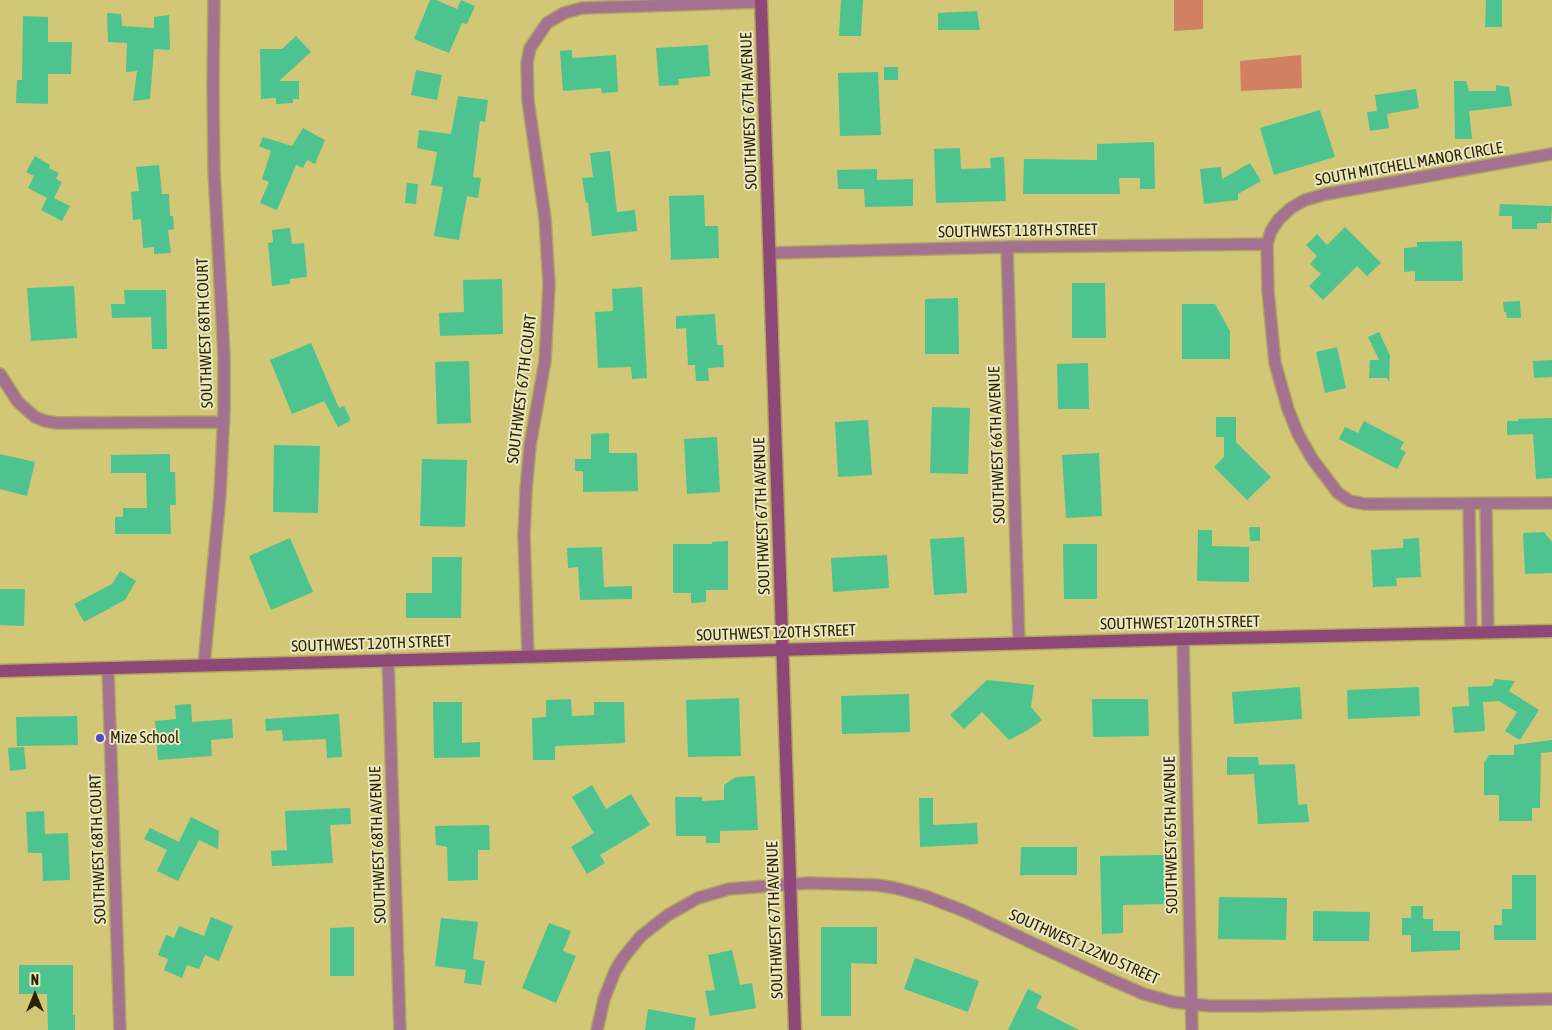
<!DOCTYPE html>
<html>
<head>
<meta charset="utf-8">
<style>
	body { margin:0 }
	#map { position:relative; width:1552px; height:1030px; overflow:hidden; background:#d2c777; font-family:"Asap Condensed",sans-serif }
	canvas { display:block }
	.north { position:absolute; left:10px; top:970px; width:50px; height:50px; -webkit-text-stroke:4px #ece7c0; paint-order:stroke; rotate:0deg; font-size:14px; font-weight:700; line-height:20px; text-align:center; color:#282301 }
	.north::after { content:''; display:block; margin:auto; width:18px; height:22px; background:#282301; clip-path:polygon(50% 0,100% 100%,50% 72%,0 100%) }
</style>
</head>
<body>
<div id="map">
<canvas width="1552" height="1030"></canvas>
<div class="north">N</div>
</div>
<script>
const ctx = document.querySelector('canvas').getContext('2d');
ctx.lineJoin = 'round';
function fill(path, color) { ctx.fillStyle = color; ctx.fill(path, 'evenodd'); }
const poly = rows => new Path2D(rows.map(r => 'M' + r).join(''));
function strokePath(path, color, width, dash) { ctx.strokeStyle = color; ctx.lineWidth = width; ctx.lineCap = dash ? 'butt' : 'round'; ctx.setLineDash(dash || []); ctx.stroke(path); }
function label(font, color, halo, rows, align = 'center') {
  ctx.font = font + ' "Asap Condensed",sans-serif'; ctx.lineWidth = 4; ctx.setLineDash([]); ctx.textBaseline = 'middle'; ctx.strokeStyle = halo; ctx.fillStyle = color; for (const [text, x, y, turn = 0] of rows) {
    ctx.save(); ctx.translate(x, y); ctx.rotate((+turn || 0) * Math.PI / 180); ctx.textAlign = isNaN(turn) ? turn : align; if (halo) ctx.strokeText(text, 0, 0); ctx.fillText(text, 0, 0); ctx.restore();
  }
}
const green = poly([
	[1174,0,1203,0,1203,29,1174,31],
	[1301,55,1302,88,1241,91,1240,61]
]);
const building = poly([
	[430,0,436,0,457,9,461,0,475,6,467,24,462,23,449,53,414,39],
	[841,0,863,0,861,36,839,36],
	[1486,0,1502,0,1502,27,1485,27],
	[977,11,980,30,938,30,938,13],
	[107,13,121,14,122,26,154,28,154,17,169,15,170,50,154,49,150,99,133,101,137,71,126,72,127,43,108,42],
	[23,16,48,17,48,42,72,42,71,74,48,74,48,104,16,103,17,80,22,80],
	[296,36,311,52,279,81,299,81,299,99,293,99,293,103,276,104,276,98,261,99,260,49,282,49],
	[708,45,710,76,678,79,679,85,659,86,656,48],
	[572,50,572,58,616,55,618,92,602,93,601,88,563,91,560,51],
	[884,67,898,67,898,80,884,80],
	[416,70,442,75,437,100,411,95],
	[878,72,881,135,840,136,838,73],
	[1454,81,1466,81,1469,91,1496,91,1496,85,1509,87,1512,106,1469,111,1472,139,1455,139],
	[1416,89,1419,108,1387,114,1389,128,1370,131,1367,112,1377,111,1375,95],
	[458,96,488,100,485,122,480,121,473,177,481,178,478,198,467,196,459,240,434,236,443,187,431,185,437,152,417,148,419,130,451,134],
	[1320,110,1335,157,1274,175,1260,128],
	[303,128,325,140,315,164,307,160,303,168,296,165,277,210,260,203,269,182,262,179,271,151,259,146,263,137,292,146],
	[1154,142,1155,189,1140,189,1140,178,1119,178,1120,194,1023,194,1024,159,1097,160,1097,144],
	[960,148,961,169,991,168,990,158,1004,157,1006,201,936,203,934,149],
	[610,151,617,212,635,210,637,231,592,236,588,203,586,203,582,178,593,177,590,153],
	[35,156,50,165,49,168,59,173,56,179,62,182,54,198,70,206,62,221,41,210,47,198,28,188,34,176,26,172],
	[1250,163,1261,181,1238,194,1238,200,1204,204,1200,169,1221,167,1222,179],
	[159,165,162,194,169,194,170,216,173,216,174,229,168,230,171,253,154,254,154,247,143,248,141,219,133,220,131,192,139,191,136,167],
	[877,169,877,180,913,179,913,206,865,207,864,189,838,189,837,170],
	[407,183,418,184,416,204,405,203],
	[704,195,705,226,718,226,719,258,671,260,669,196],
	[1500,204,1552,206,1551,223,1537,223,1537,229,1512,229,1512,216,1499,216],
	[1345,227,1381,263,1367,276,1357,266,1323,300,1309,286,1321,274,1310,264,1317,256,1306,245,1317,234,1327,245],
	[290,228,292,244,304,243,307,277,290,279,290,284,272,286,268,243,273,242,272,230],
	[1462,241,1463,281,1415,281,1415,271,1404,272,1404,248,1417,247,1417,242],
	[502,279,503,334,440,336,439,313,464,312,463,280],
	[1072,283,1105,283,1106,338,1072,338],
	[74,286,77,338,31,341,27,288],
	[642,287,647,378,632,379,631,367,598,368,595,312,613,311,612,289],
	[124,290,166,290,167,349,152,349,151,317,112,318,111,304,125,304],
	[958,298,959,354,925,354,925,299],
	[1520,301,1521,318,1507,318,1506,312,1504,312,1503,302],
	[1182,304,1215,304,1230,331,1230,359,1182,359],
	[715,314,717,345,723,345,724,367,708,368,709,381,696,381,695,365,688,365,686,328,676,329,676,316],
	[1379,332,1390,355,1389,382,1387,378,1369,378,1370,360,1379,360,1368,337],
	[311,343,339,408,344,406,350,418,350,421,338,427,324,401,292,414,270,360],
	[1337,347,1346,388,1325,393,1316,352],
	[1552,360,1552,377,1534,378,1533,361],
	[469,361,471,423,437,424,435,362],
	[1088,363,1089,409,1058,409,1057,364],
	[932,407,970,408,968,474,930,473],
	[1216,417,1236,417,1236,442,1271,477,1247,500,1214,467,1224,457,1224,437,1216,437],
	[1552,418,1552,478,1536,479,1533,434,1507,435,1507,421,1518,421,1518,419],
	[868,420,872,475,838,477,835,422],
	[1364,421,1404,442,1400,449,1406,452,1397,469,1339,439,1345,427,1358,433],
	[609,433,609,453,637,453,638,491,583,492,583,471,575,471,575,459,591,459,591,434],
	[717,437,720,492,687,494,684,439],
	[274,445,320,446,318,513,273,512],
	[1099,453,1102,516,1066,518,1062,455],
	[0,454,35,462,27,496,0,489],
	[170,454,170,472,175,472,176,505,170,505,171,534,115,534,115,517,123,517,123,508,147,508,146,473,111,473,111,455],
	[422,459,467,460,465,527,420,526],
	[1249,527,1260,527,1260,541,1250,541],
	[1198,530,1212,530,1212,546,1249,547,1249,582,1197,581],
	[1544,532,1552,542,1552,573,1525,574,1523,533],
	[964,537,967,593,934,595,930,539],
	[290,538,313,592,271,610,249,556],
	[1419,538,1421,577,1396,578,1397,586,1373,587,1371,550,1403,548,1403,539],
	[728,541,728,590,706,590,706,602,691,603,691,593,673,593,673,544,712,544,712,542],
	[1063,544,1097,544,1097,599,1064,599],
	[602,547,604,587,632,586,632,599,580,600,578,567,568,568,567,548],
	[887,555,889,588,833,592,831,558],
	[432,557,462,557,461,618,406,618,406,593,432,593],
	[120,571,136,581,125,600,84,622,74,604,112,584],
	[0,589,25,589,24,626,0,625],
	[1495,679,1515,681,1509,691,1539,710,1520,740,1505,731,1517,712,1499,701,1483,702,1485,731,1454,733,1452,707,1469,706,1468,687,1492,686],
	[987,680,1034,685,1031,707,1042,720,1028,730,1009,740,982,712,964,729,950,715],
	[1300,687,1302,719,1234,724,1232,692],
	[1419,687,1420,716,1348,719,1347,690],
	[909,694,910,732,842,734,841,696],
	[739,698,741,756,688,757,686,700],
	[571,699,572,716,594,715,594,702,624,702,625,743,555,746,555,760,533,760,532,718,546,717,546,700],
	[1092,699,1148,699,1149,736,1093,737],
	[433,702,462,702,462,743,480,742,480,757,434,758],
	[191,704,192,722,232,719,233,738,211,740,212,756,158,760,155,721,176,719,175,705],
	[339,714,342,757,327,758,326,739,283,741,282,730,266,731,265,719],
	[77,716,78,745,17,746,16,717],
	[1552,740,1552,752,1541,753,1540,808,1532,808,1532,821,1499,821,1499,795,1484,795,1484,763,1489,755,1514,755,1514,745],
	[24,747,26,769,10,771,8,748],
	[1227,757,1258,757,1259,765,1295,764,1298,805,1307,804,1309,822,1258,824,1254,774,1227,775],
	[755,776,758,830,720,831,720,843,706,843,706,836,676,836,675,797,702,797,702,801,724,800,724,785,736,777],
	[592,785,606,809,631,794,650,825,600,855,605,863,587,874,571,847,594,833,572,797],
	[919,798,933,798,933,825,977,823,978,844,920,847],
	[350,808,351,824,330,825,333,863,272,866,271,851,287,850,285,811],
	[44,811,45,834,68,833,70,880,43,881,42,853,28,853,26,812],
	[191,817,219,831,218,849,199,840,178,881,157,871,167,850,144,839,150,828,179,842],
	[489,825,490,850,478,850,478,880,448,881,447,847,436,845,435,826],
	[1021,847,1077,847,1077,875,1020,875],
	[1164,855,1165,904,1123,905,1123,933,1102,934,1100,856],
	[1512,875,1536,875,1536,940,1494,940,1494,925,1502,925,1502,909,1512,909],
	[1219,897,1287,898,1286,940,1218,939],
	[1411,906,1423,906,1423,919,1433,919,1433,931,1460,931,1460,950,1411,952,1411,935,1402,935,1402,918,1411,918],
	[1313,911,1370,912,1369,941,1313,941],
	[211,917,233,926,219,961,205,955,199,969,187,965,182,978,164,970,168,959,158,955,166,935,174,938,179,926,204,936],
	[441,918,478,922,473,959,485,961,481,985,464,983,466,970,435,966],
	[549,923,571,931,563,951,576,956,556,1003,522,988],
	[354,927,354,976,330,976,330,928],
	[821,927,877,927,877,964,851,963,851,1016,821,1016],
	[732,950,740,985,752,983,756,1008,710,1016,705,991,715,990,708,955],
	[915,958,979,981,968,1012,904,989],
	[19,965,73,965,73,1015,75,1015,75,1030,48,1030,47,994,19,994],
	[1028,989,1042,996,1036,1008,1079,1030,1008,1030],
	[648,1009,696,1018,694,1030,645,1030]
]);
const street = poly([
	[1552,154,1326,194,1305,200,1291,208,1279,219,1271,231,1267,244,1268,291,1275,363,1288,409,1298,434,1313,460,1338,493,1350,501,1365,504,1552,503],
	[1007,247,1019,643],
	[770,253,1007,247,1267,244],
	[0,374,18,402,35,417,45,421,57,423,224,422],
	[1469,504,1471,632],
	[1486,504,1488,632],
	[1183,639,1192,1030],
	[528,656,524,535,526,490,530,446,545,361,549,285,545,218,528,101,527,63,530,48,547,23,564,13,582,8,761,2],
	[388,659,400,1030],
	[204,665,220,495,224,410,224,356,214,170,213,86,214,0],
	[108,668,120,1030],
	[597,1030,604,999,615,971,623,958,641,936,668,915,698,898,729,889,808,883,877,885,895,888,925,896,964,911,1107,978,1144,994,1173,1002,1211,1006,1254,1006,1552,999]
]);
const secondary = poly([
	[761,0,795,1030],
	[0,671,1183,639,1552,631]
]);
const markers = [
	[100,738,5,"#5247bf"]
];
const streetNames = [
	["SOUTHWEST 67TH AVENUE",749,111,-92],
	["SOUTH MITCHELL MANOR CIRCLE",1409,164,-10],
	["SOUTHWEST 118TH STREET",1018,231,-1],
	["SOUTHWEST 68TH COURT",205,333,-92],
	["SOUTHWEST 67TH COURT",522,389,-83],
	["SOUTHWEST 66TH AVENUE",997,445,-92],
	["SOUTHWEST 67TH AVENUE",762,516,-92],
	["SOUTHWEST 120TH STREET",1180,623,-1],
	["SOUTHWEST 120TH STREET",776,633,-2],
	["SOUTHWEST 120TH STREET",371,644,-2],
	["SOUTHWEST 65TH AVENUE",1171,835,-91],
	["SOUTHWEST 68TH AVENUE",378,845,-92],
	["SOUTHWEST 68TH COURT",98,849,-92],
	["SOUTHWEST 67TH AVENUE",775,920,-92],
	["SOUTHWEST 122ND STREET",1084,947,24]
];
const poiNames = [
	["Mize School",110,738]
];
fill(green, '#d28062');
fill(building, '#4dc38f');
strokePath(street, '#b0a65f', 14);
strokePath(secondary, '#b0a65f', 15);
strokePath(street, '#a37291', 11);
strokePath(secondary, '#8e4877', 12);
for (const [x, y, r, color] of markers) { const dot = new Path2D(); dot.arc(x, y, r, 0, 2 * Math.PI); ctx.fillStyle = color; ctx.fill(dot); strokePath(dot, '#ece7c0', 2); }
label('16px', '#282301', '#ece7c0', streetNames);
label('16px', '#282301', '#ece7c0', poiNames, 'left');
</script>
</body>
</html>
